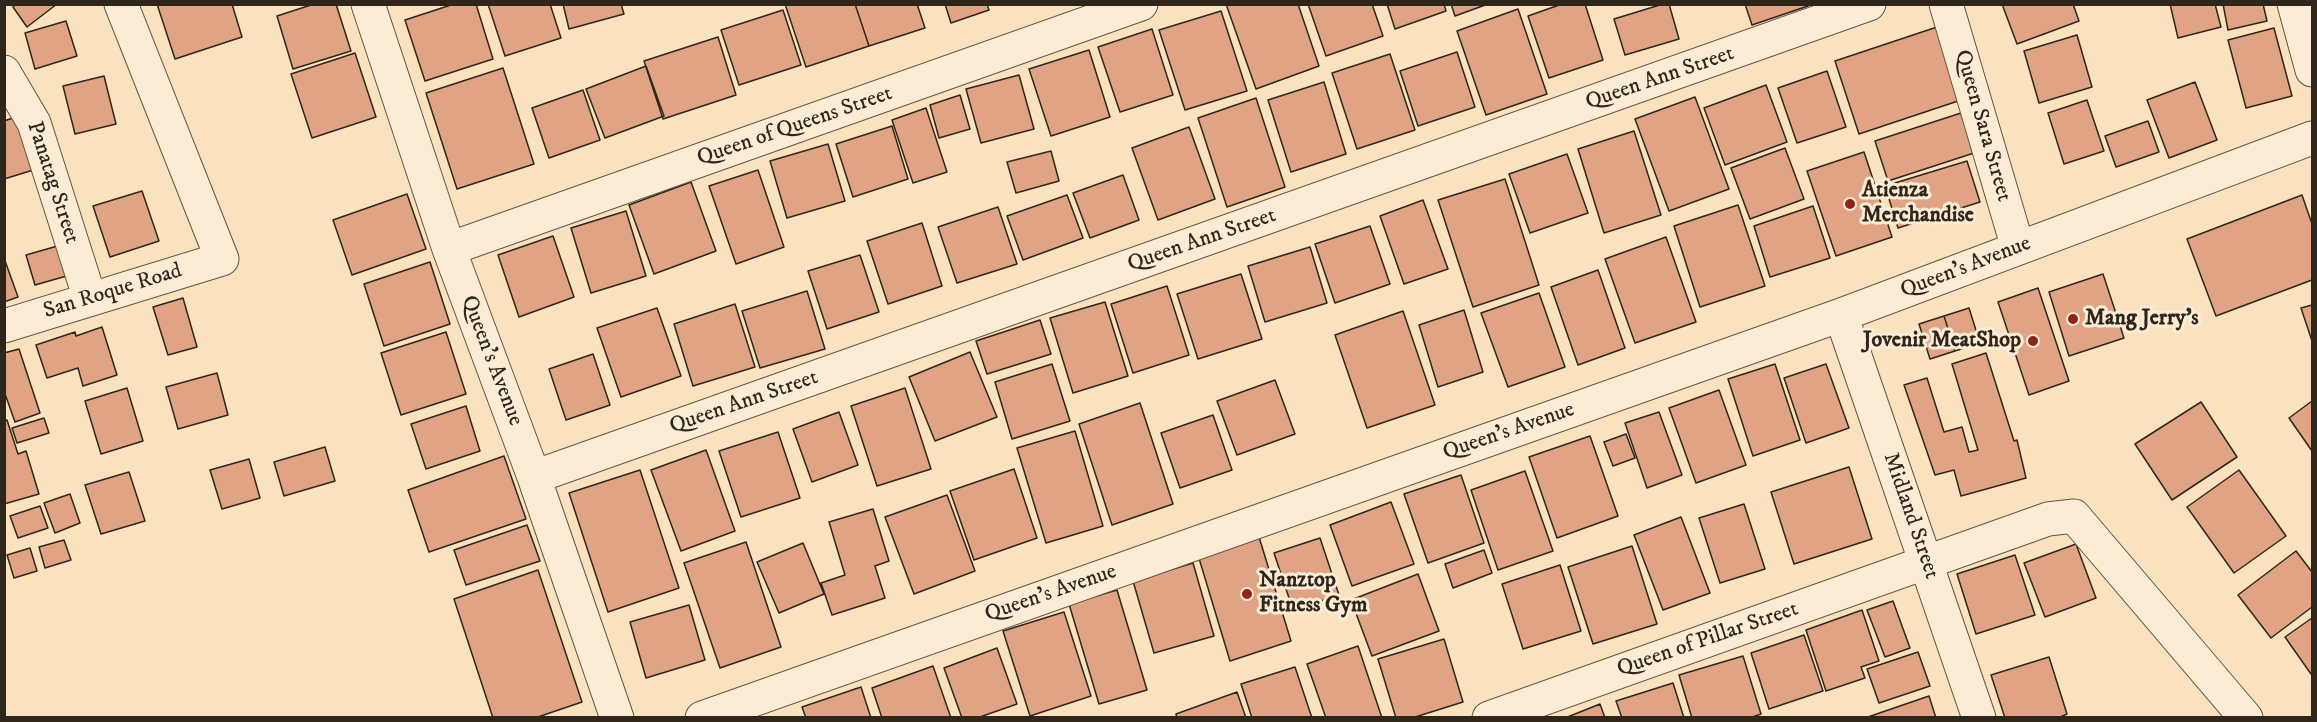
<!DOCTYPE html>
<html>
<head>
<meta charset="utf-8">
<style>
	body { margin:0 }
	#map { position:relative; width:2317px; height:722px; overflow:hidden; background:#fbe2bf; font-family:"IM FELL DW Pica",serif }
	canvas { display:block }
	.frame { position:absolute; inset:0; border:6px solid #2f261b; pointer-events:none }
</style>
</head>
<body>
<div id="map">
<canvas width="2317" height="722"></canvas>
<div class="frame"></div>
</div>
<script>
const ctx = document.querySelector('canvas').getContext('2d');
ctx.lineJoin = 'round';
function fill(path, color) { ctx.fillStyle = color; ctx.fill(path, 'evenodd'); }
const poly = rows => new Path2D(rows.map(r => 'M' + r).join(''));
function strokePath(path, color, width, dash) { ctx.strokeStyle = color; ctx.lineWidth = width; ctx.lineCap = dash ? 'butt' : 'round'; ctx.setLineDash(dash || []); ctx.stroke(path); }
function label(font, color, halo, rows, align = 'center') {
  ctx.font = font + ' "IM FELL DW Pica",serif'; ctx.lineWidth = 6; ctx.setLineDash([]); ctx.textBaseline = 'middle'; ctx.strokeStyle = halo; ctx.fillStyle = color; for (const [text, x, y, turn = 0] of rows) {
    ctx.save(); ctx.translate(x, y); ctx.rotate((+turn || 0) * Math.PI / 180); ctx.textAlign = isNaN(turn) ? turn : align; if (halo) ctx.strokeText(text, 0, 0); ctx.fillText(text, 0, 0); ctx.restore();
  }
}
const building = poly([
	[16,4,57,4,27,27,13,7,16,4],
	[157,4,232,4,242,37,175,59,157,4],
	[314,4,336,4,351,51,293,69,277,16,314,4],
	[454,4,476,4,493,59,425,81,405,20,454,4],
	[488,4,550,4,561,38,505,56,488,4],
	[563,4,621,4,624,14,569,29,563,4],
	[785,4,855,4,869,46,806,67,785,4],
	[855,4,917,4,925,28,869,46,855,4],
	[945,4,987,4,989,10,951,23,945,4],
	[1226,4,1298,4,1319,66,1256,89,1226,4],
	[1308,4,1372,4,1383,36,1326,56,1308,4],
	[1387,4,1444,4,1446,11,1395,29,1387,4],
	[1451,4,1488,4,1455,16,1451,4],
	[1562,4,1585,4,1603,60,1549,78,1528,16,1562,4],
	[1663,4,1669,4,1679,39,1625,55,1614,19,1663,4],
	[1745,4,1807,4,1808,6,1752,25,1745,4],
	[2002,4,2073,4,2079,21,2017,44,2002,4],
	[2170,4,2215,4,2221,27,2178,38,2170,4],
	[2223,4,2263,4,2267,21,2228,30,2223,4],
	[1518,9,1547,94,1486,115,1457,31,1518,9],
	[783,10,801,65,739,85,721,30,783,10],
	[1221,11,1247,91,1185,110,1159,30,1221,11],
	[66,21,77,56,35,69,25,33,66,21],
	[1937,27,1961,100,1859,134,1835,61,1937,27],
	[2274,28,2292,96,2246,108,2228,40,2274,28],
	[1152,29,1173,95,1120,112,1098,47,1152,29],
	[2077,35,2092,87,2039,103,2024,51,2077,35],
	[718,37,736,95,663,119,644,61,718,37],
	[1089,50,1110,117,1051,136,1029,69,1089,50],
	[1457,52,1475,107,1418,126,1400,71,1457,52],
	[355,53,376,117,312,138,291,74,355,53],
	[1390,54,1415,130,1357,149,1332,73,1390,54],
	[646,66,664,116,605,138,586,89,646,66],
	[503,68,534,164,457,189,426,93,503,68],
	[1827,71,1846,127,1797,143,1778,88,1827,71],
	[1019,75,1034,129,981,143,966,89,1019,75],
	[104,76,116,124,75,134,63,86,104,76],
	[1324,82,1346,154,1291,172,1268,100,1324,82],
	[2195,82,2217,140,2169,158,2147,100,2195,82],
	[1766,85,1787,142,1725,165,1704,108,1766,85],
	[583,90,600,140,549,158,532,108,583,90],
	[960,95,970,129,939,138,930,105,960,95],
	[1695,97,1729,189,1669,211,1635,119,1695,97],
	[1256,98,1285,187,1227,207,1198,118,1256,98],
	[2087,100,2104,151,2064,164,2048,113,2087,100],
	[926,108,947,172,913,183,892,120,926,108],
	[1961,113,1974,153,1888,181,1875,141,1961,113],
	[25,114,43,167,4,179,4,121,25,114],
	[2148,121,2159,152,2116,167,2105,136,2148,121],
	[892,126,908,179,853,197,836,144,892,126],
	[1189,127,1215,199,1158,220,1132,148,1189,127],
	[1634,131,1661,215,1604,233,1578,149,1634,131],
	[828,144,845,201,787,218,770,161,828,144],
	[1785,148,1804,199,1750,219,1731,168,1785,148],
	[1051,151,1059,181,1016,193,1007,162,1051,151],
	[1864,152,1892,237,1836,256,1807,171,1864,152],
	[1567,154,1588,213,1530,233,1509,174,1567,154],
	[1967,161,1980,202,1898,228,1885,186,1967,161],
	[758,170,784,247,736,264,709,186,758,170],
	[1123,175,1139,220,1090,238,1073,193,1123,175],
	[1505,179,1539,285,1473,307,1438,200,1505,179],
	[691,182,716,251,654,274,629,205,691,182],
	[142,191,159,241,110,257,93,206,142,191],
	[407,194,426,249,352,275,333,220,407,194],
	[1067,195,1083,238,1023,260,1007,216,1067,195],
	[2302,195,2312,224,2312,280,2216,316,2187,239,2302,195],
	[1423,200,1448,269,1404,284,1380,216,1423,200],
	[1738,205,1765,286,1700,307,1674,226,1738,205],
	[1813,206,1830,258,1770,277,1754,226,1813,206],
	[998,207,1017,264,957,283,938,227,998,207],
	[626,211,646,276,591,293,571,228,626,211],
	[922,223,942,286,888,304,867,241,922,223],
	[1370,226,1390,284,1335,303,1315,244,1370,226],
	[553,236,574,297,519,317,498,255,553,236],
	[1666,237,1696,322,1635,343,1605,259,1666,237],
	[61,245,70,275,35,285,26,255,61,245],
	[1310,247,1327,303,1265,322,1248,266,1310,247],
	[860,255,879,312,827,329,808,271,860,255],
	[4,258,18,297,4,302,4,258],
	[430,262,450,324,384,346,364,284,430,262],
	[1598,270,1625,348,1578,365,1551,287,1598,270],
	[1241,274,1262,339,1198,359,1177,294,1241,274],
	[2103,274,2124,338,2069,356,2049,292,2103,274],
	[1167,286,1189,355,1133,373,1111,304,1167,286],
	[2038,288,2069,381,2029,395,1998,302,2038,288],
	[807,291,825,349,760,368,742,311,807,291],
	[1539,293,1565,367,1508,387,1481,313,1539,293],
	[183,298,197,347,168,355,153,307,183,298],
	[1105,302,1128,376,1073,393,1050,318,1105,302],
	[735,304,755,367,693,386,674,324,735,304],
	[2312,305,2312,341,2301,308,2312,305],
	[657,308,681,376,621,397,597,328,657,308],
	[1969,308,1980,343,1955,351,1944,316,1969,308],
	[1464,310,1483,372,1438,387,1419,325,1464,310],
	[1403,311,1435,405,1367,428,1335,335,1403,311],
	[1944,316,1955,351,1930,359,1919,324,1944,316],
	[1040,320,1051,354,987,374,976,341,1040,320],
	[102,327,117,375,83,386,78,368,47,378,36,345,75,332,76,336,102,327],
	[446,332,466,394,401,415,381,353,446,332],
	[19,349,40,413,15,422,4,391,4,353,19,349],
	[970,352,997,417,935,441,909,377,970,352],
	[1986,353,2014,441,2017,440,2026,478,1961,496,1954,470,1935,475,1904,385,1927,378,1944,432,1962,427,1969,452,1978,450,1952,364,1986,353],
	[593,354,610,405,566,420,549,369,593,354],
	[1052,364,1070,421,1012,439,995,382,1052,364],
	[1775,364,1800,440,1753,456,1728,379,1775,364],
	[1826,364,1849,428,1806,443,1784,378,1826,364],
	[217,373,228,415,178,429,166,387,217,373],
	[1275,380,1295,434,1237,455,1217,401,1275,380],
	[127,388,143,441,101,454,85,401,127,388],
	[905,388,931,469,877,486,851,406,905,388],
	[1719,390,1746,465,1696,483,1669,408,1719,390],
	[2312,401,2312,451,2289,418,2312,401],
	[2201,402,2237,457,2172,500,2135,444,2201,402],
	[1140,403,1173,504,1112,525,1079,424,1140,403],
	[466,406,480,451,426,469,411,424,466,406],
	[839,412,858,465,812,482,793,429,839,412],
	[1659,412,1682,475,1647,488,1625,423,1659,412],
	[1213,415,1232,470,1180,488,1161,433,1213,415],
	[44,418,49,433,17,443,12,428,44,418],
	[7,420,18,454,26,451,39,494,4,504,4,421,7,420],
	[1075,431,1103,526,1046,543,1017,448,1075,431],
	[778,432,800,498,741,517,719,451,778,432],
	[1626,434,1635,458,1613,466,1604,442,1626,434],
	[1590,436,1618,516,1557,538,1529,457,1590,436],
	[325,447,335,481,284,496,274,462,325,447],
	[706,450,735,531,681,551,651,470,706,450],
	[504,456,526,519,429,552,408,490,504,456],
	[249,459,260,498,222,509,210,470,249,459],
	[1849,467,1872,539,1794,564,1771,492,1849,467],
	[1014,469,1037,538,974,560,950,491,1014,469],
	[640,470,679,588,608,612,569,493,640,470],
	[2239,470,2286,536,2234,573,2187,507,2239,470],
	[1525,471,1553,551,1498,570,1471,490,1525,471],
	[129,472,145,521,101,534,85,485,129,472],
	[1461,475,1484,543,1428,563,1404,494,1461,475],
	[70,494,80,523,55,533,44,503,70,494],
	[947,495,975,571,914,594,885,517,947,495],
	[1391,502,1414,564,1352,586,1330,525,1391,502],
	[1744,504,1765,569,1720,583,1699,518,1744,504],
	[40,506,48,528,18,538,10,516,40,506],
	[873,509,889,561,875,566,885,598,832,615,821,583,845,575,829,522,873,509],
	[1681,517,1710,593,1663,610,1634,535,1681,517],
	[527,525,540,561,466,585,454,550,527,525],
	[1259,537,1291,641,1230,661,1198,555,1259,537],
	[1320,538,1339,595,1293,610,1274,553,1320,538],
	[64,540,71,560,45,568,39,547,64,540],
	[746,542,781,647,720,668,684,563,746,542],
	[803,543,824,594,779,613,757,562,803,543],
	[2076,544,2096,598,2045,617,2024,563,2076,544],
	[1632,546,1657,624,1593,644,1568,567,1632,546],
	[30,548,37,571,14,578,7,555,30,548],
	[1484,550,1492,573,1453,588,1445,564,1484,550],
	[2296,551,2312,572,2312,607,2271,638,2238,595,2296,551],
	[2015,555,2035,615,1976,634,1957,574,2015,555],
	[1193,563,1214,636,1154,653,1133,581,1193,563],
	[1560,565,1581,631,1523,649,1502,584,1560,565],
	[538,570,582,702,535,718,493,718,454,599,538,570],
	[1418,574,1439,631,1372,656,1351,600,1418,574],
	[1117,590,1147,690,1099,704,1069,604,1117,590],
	[1893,601,1910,648,1885,657,1867,610,1893,601],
	[689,605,705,660,646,678,630,622,689,605],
	[1862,610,1879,661,1861,667,1865,678,1826,691,1806,630,1862,610],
	[1064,612,1091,696,1030,716,1003,631,1064,612],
	[2312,618,2312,673,2311,674,2285,637,2312,618],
	[1804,635,1823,691,1769,709,1751,653,1804,635],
	[1444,639,1463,702,1412,718,1396,718,1378,659,1444,639],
	[1358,646,1382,718,1326,718,1307,664,1358,646],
	[997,648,1017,704,977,718,962,718,944,668,997,648],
	[1918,652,1930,686,1879,703,1867,669,1918,652],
	[1743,656,1761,714,1750,718,1692,718,1679,675,1743,656],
	[2049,657,2067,714,2058,718,2005,718,1991,675,2049,657],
	[933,666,951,718,882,718,872,688,933,666],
	[1295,667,1312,718,1252,718,1241,684,1295,667],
	[1673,683,1684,718,1622,718,1616,701,1673,683],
	[861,687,871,718,806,718,802,707,861,687],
	[1237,692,1246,718,1177,718,1176,714,1237,692],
	[1929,696,1936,718,1865,718,1929,696],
	[1600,704,1605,718,1565,718,1600,704]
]);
const minor = poly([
	[368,4,449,249,534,477,617,718],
	[1946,4,2018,248],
	[2294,4,2312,70],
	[4,72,34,123,90,299],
	[449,249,1141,4],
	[1841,315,1979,718],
	[4,326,222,259,121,4],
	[534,477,1869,4],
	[702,718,1841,315,2312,138],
	[1489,718,2048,519,2074,516,2246,718]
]);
const markers = [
	[1850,204,6,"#8f2418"],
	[2073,319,6,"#8f2418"],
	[2033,341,6,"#8f2418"],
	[1247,594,6,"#8f2418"]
];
const streetNames = [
	["Queen Ann Street",1660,79,-19],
	["Queen Sara Street",1982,126,74],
	["Queen of Queens Street",795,127,-19],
	["Panatag Street",52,183,72],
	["Queen Ann Street",1202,241,-19],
	["Queen's Avenue",1966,268,-21],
	["San Roque Road",113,292,-17],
	["Queen's Avenue",491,361,69],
	["Queen Ann Street",744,403,-19],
	["Queen's Avenue",1509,432,-19],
	["Midland Street",1910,516,71],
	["Queen's Avenue",1051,594,-19],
	["Queen of Pillar Street",1708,640,-19]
];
const poiNames = [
	["Atienza",1862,191],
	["Merchandise",1862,216],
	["Mang Jerry's",2085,319],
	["Jovenir MeatShop",2021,341,"right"],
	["Nanztop",1259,581],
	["Fitness Gym",1259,606]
];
fill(building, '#e0a484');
strokePath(building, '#2f261b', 1.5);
strokePath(minor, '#625544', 35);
strokePath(minor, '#fcecd5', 33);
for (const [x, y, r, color] of markers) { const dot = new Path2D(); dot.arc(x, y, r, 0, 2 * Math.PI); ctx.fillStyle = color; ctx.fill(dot); strokePath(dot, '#fcecd5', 2); }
label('22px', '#2f261b', '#fcecd5', streetNames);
label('bold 22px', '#2f261b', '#fcecd5', poiNames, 'left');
</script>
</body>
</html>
